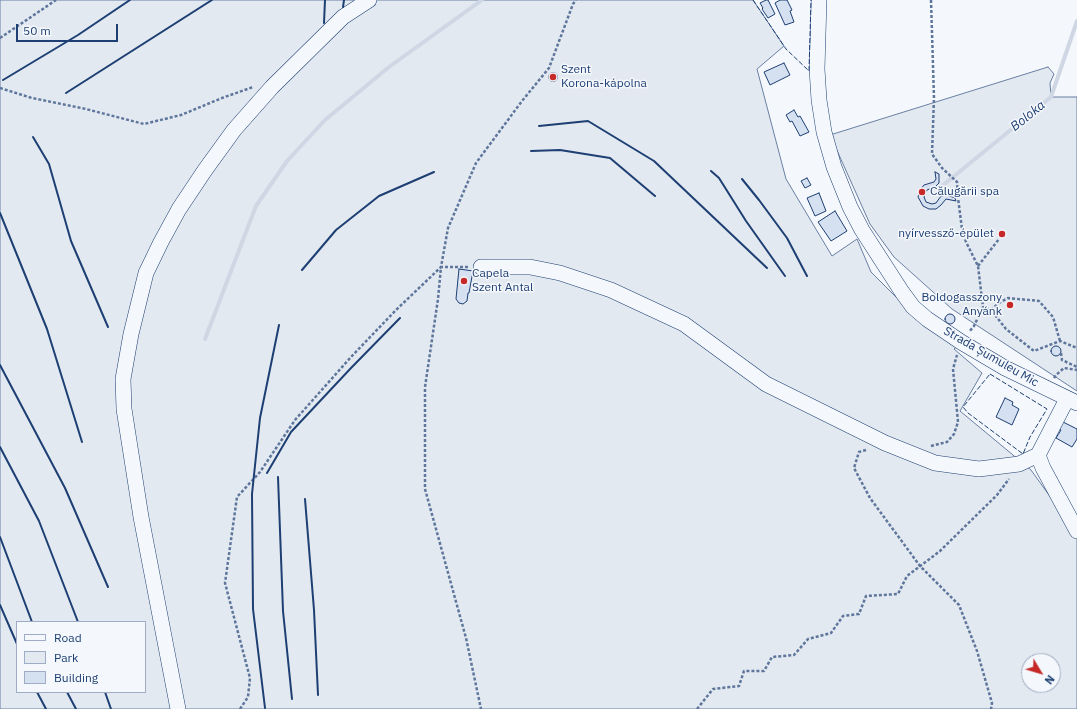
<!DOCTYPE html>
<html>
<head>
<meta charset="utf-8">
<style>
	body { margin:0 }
	#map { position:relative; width:1077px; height:709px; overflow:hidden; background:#f4f7fb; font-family:"IBM Plex Sans",sans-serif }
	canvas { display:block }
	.legend { position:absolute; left:16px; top:621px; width:130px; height:72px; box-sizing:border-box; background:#f4f7fb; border:1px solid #9eadc5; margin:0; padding:5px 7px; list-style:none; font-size:12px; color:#1d3f73 }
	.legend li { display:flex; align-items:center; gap:8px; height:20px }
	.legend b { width:20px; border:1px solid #9eadc5 }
	.north { position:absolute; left:1021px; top:653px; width:40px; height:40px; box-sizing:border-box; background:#f4f7fb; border:1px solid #9eadc5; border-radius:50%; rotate:128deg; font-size:11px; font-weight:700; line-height:16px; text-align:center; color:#1d3f73 }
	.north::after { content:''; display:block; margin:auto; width:14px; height:18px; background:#c62828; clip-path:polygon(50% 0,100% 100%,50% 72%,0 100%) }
	.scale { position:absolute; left:16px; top:24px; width:102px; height:18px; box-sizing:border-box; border:2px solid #1d3f73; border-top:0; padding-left:5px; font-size:12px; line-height:14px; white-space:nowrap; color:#1d3f73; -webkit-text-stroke:3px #f4f7fb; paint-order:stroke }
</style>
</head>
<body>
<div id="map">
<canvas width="1077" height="709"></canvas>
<ul class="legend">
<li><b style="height:5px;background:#f4f7fb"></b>Road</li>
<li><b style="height:11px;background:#e3e9f0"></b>Park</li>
<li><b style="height:11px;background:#d5e0f0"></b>Building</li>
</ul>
<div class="north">N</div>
<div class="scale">50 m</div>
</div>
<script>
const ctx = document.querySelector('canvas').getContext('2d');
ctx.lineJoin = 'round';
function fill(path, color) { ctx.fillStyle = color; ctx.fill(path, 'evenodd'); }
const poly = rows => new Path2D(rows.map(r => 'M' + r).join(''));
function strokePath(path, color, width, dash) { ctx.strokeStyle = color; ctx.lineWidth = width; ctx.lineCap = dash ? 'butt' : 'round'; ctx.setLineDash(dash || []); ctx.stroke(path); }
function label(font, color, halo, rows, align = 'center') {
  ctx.font = font + ' "IBM Plex Sans",sans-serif'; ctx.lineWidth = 3; ctx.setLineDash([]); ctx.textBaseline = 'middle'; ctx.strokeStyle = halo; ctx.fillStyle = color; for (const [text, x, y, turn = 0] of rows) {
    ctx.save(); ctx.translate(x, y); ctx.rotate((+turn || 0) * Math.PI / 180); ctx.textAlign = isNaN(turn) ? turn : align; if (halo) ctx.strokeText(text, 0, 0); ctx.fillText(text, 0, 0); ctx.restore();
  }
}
const green = poly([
	[0,0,753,0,784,46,757,69,786,179,832,256,857,239,871,272,904,305,959,345,954,349,982,373,960,411,1031,470,1077,534,1077,709,0,709,0,0],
	[17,622,145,622,145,692,17,692,17,622],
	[1029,661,1053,661,1053,685,1029,685,1029,661],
	[1048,67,1054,74,1050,83,1051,97,1077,97,1077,391,952,309,894,257,870,224,830,135,1048,67]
]);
const stream = poly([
	[942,186,1051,97,1077,21],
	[205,339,256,206,287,161,325,120,389,67,482,0]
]);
const building = poly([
	[766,0,768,0,775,14,768,18,762,9,763,8,760,3,766,0],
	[780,0,787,0,792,10,790,11,794,22,785,25,775,3,780,0],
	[784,63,790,75,770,85,764,72,784,63],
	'548.5 77a4.5 4.5 0 1 1 9 0a4.5 4.5 0 1 1-9 0Z',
	[794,110,798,117,800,116,809,132,800,136,792,121,790,122,786,115,794,110],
	[935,172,939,174,939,183,935,187,927,190,925,193,924,197,926,202,932,204,936,203,941,196,947,195,955,198,956,201,946,199,941,205,936,209,929,209,923,206,918,197,920,190,924,185,934,182,936,179,935,172],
	[807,178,811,185,805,188,801,181,807,178],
	[819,193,826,211,815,216,807,198,819,193],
	[835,211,847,231,831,241,818,222,835,211],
	[459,269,473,271,469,293,468,293,467,301,463,304,459,303,456,299,459,269],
	'945 319a5 5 0 1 1 10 0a5 5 0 1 1-10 0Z',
	'1051 351a5 5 0 1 1 10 0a5 5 0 1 1-10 0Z',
	[1005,398,1013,402,1012,405,1019,409,1012,425,996,417,1005,398],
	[1061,421,1077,429,1077,439,1072,447,1056,438,1061,430,1057,428,1061,421]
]);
const path = poly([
	[931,0,934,98,932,154,942,168,957,182,958,198,962,229,966,242,978,266,983,307,974,326,969,332],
	[0,38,56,0],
	[0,88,32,98,86,109,144,124,181,115,222,98,253,87],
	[978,266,999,239],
	[468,267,441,267,438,299,425,387,425,489,466,638,481,709],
	[983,307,991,310,1006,329,1034,351,1060,341,1077,348],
	[991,310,999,303,1008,298,1039,301,1053,317,1060,341],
	[1061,353,1062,360,1077,367],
	[1054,378,1056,375,1064,368,1077,370],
	[931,446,947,442,954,434,958,422,953,369,957,355],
	[866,450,859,452,854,468,870,498,920,566,959,605,977,651,992,703,991,709],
	[240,709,248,697,250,678,225,583,237,497,260,472,295,420,351,357,396,310,441,267,448,228,476,163,522,101,549,68,573,4,576,0],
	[697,709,713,689,739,686,744,671,764,671,772,657,794,655,808,639,831,633,843,616,859,614,866,596,898,594,907,576,940,551,997,495,1009,479]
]);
const minor = poly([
	[819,0,817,69,819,100,824,132,834,167,850,207,862,230,902,292,913,307,927,319,961,342,1005,368,1077,403],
	[481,267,530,267,560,273,611,290,684,324,766,384,885,443,935,463,979,469,1019,464,1038,455],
	[1067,399,1038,455,1043,468,1077,531],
	[178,709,141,517,124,409,123,379,131,334,146,273,161,242,179,209,205,170,234,130,272,87,343,17,369,0]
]);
const fence = poly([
	[753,0,786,49,809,71],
	[809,71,811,0],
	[990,374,1047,409,1030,437,1023,454,968,413,963,407,990,374]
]);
const wall = poly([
	[343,7,344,0],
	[324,23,325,0],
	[3,80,78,35,130,0],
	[66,93,212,0],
	[539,126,588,121,654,161,767,268],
	[33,137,49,164,71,241,108,327],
	[531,151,560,150,610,158,655,196],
	[711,171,719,178,746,221,785,276],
	[742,179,759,200,787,238,807,276],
	[0,213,47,329,82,442],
	[302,270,336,230,379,196,434,172],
	[0,365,65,488,108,587],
	[0,447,39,521,78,622],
	[267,473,291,432,351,368,400,318],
	[278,477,283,611,292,699],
	[305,499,314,610,318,695],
	[0,537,32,622],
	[0,605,17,644],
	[37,692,46,709],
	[67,692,76,709],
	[105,692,111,709],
	[265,708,253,609,252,494,260,418,279,325]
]);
const markers = [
	[553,77,4,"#c62828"],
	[922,192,4,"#c62828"],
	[1002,234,4,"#c62828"],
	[464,281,4,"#c62828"],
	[1010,305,4,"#c62828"]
];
const poiNames = [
	["Szent",561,70],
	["Korona-kápolna",561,84],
	["Călugării spa",930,192],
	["nyírvessző-épület",994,234,"right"],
	["Capela",472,274],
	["Szent Antal",472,288],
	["Boldogasszony",1002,298,"right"],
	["Anyánk",1002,312,"right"]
];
const streetNames = [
	["Strada Șumuleu Mic",991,357,30]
];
const waterNames = [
	["Boloka",1028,116,-39]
];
fill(green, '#e3e9f0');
strokePath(green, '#687fa3', 1);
strokePath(stream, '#cfd7e4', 4);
fill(building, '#d5e0f0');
strokePath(building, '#1d3f73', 1);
strokePath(minor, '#1d3f73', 16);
strokePath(path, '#5e769c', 2.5, [3, 2]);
strokePath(minor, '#f4f7fb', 15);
strokePath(fence, '#1d3f73', 1, [5, 2]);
strokePath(wall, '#1d3f73', 2);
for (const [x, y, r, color] of markers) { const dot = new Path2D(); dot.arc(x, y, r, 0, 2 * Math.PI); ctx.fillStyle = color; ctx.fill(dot); strokePath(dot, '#f4f7fb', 1.5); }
label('12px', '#1d3f73', '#f4f7fb', poiNames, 'left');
label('12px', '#1d3f73', '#f4f7fb', streetNames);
label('italic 13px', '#1d3f73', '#f4f7fb', waterNames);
</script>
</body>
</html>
